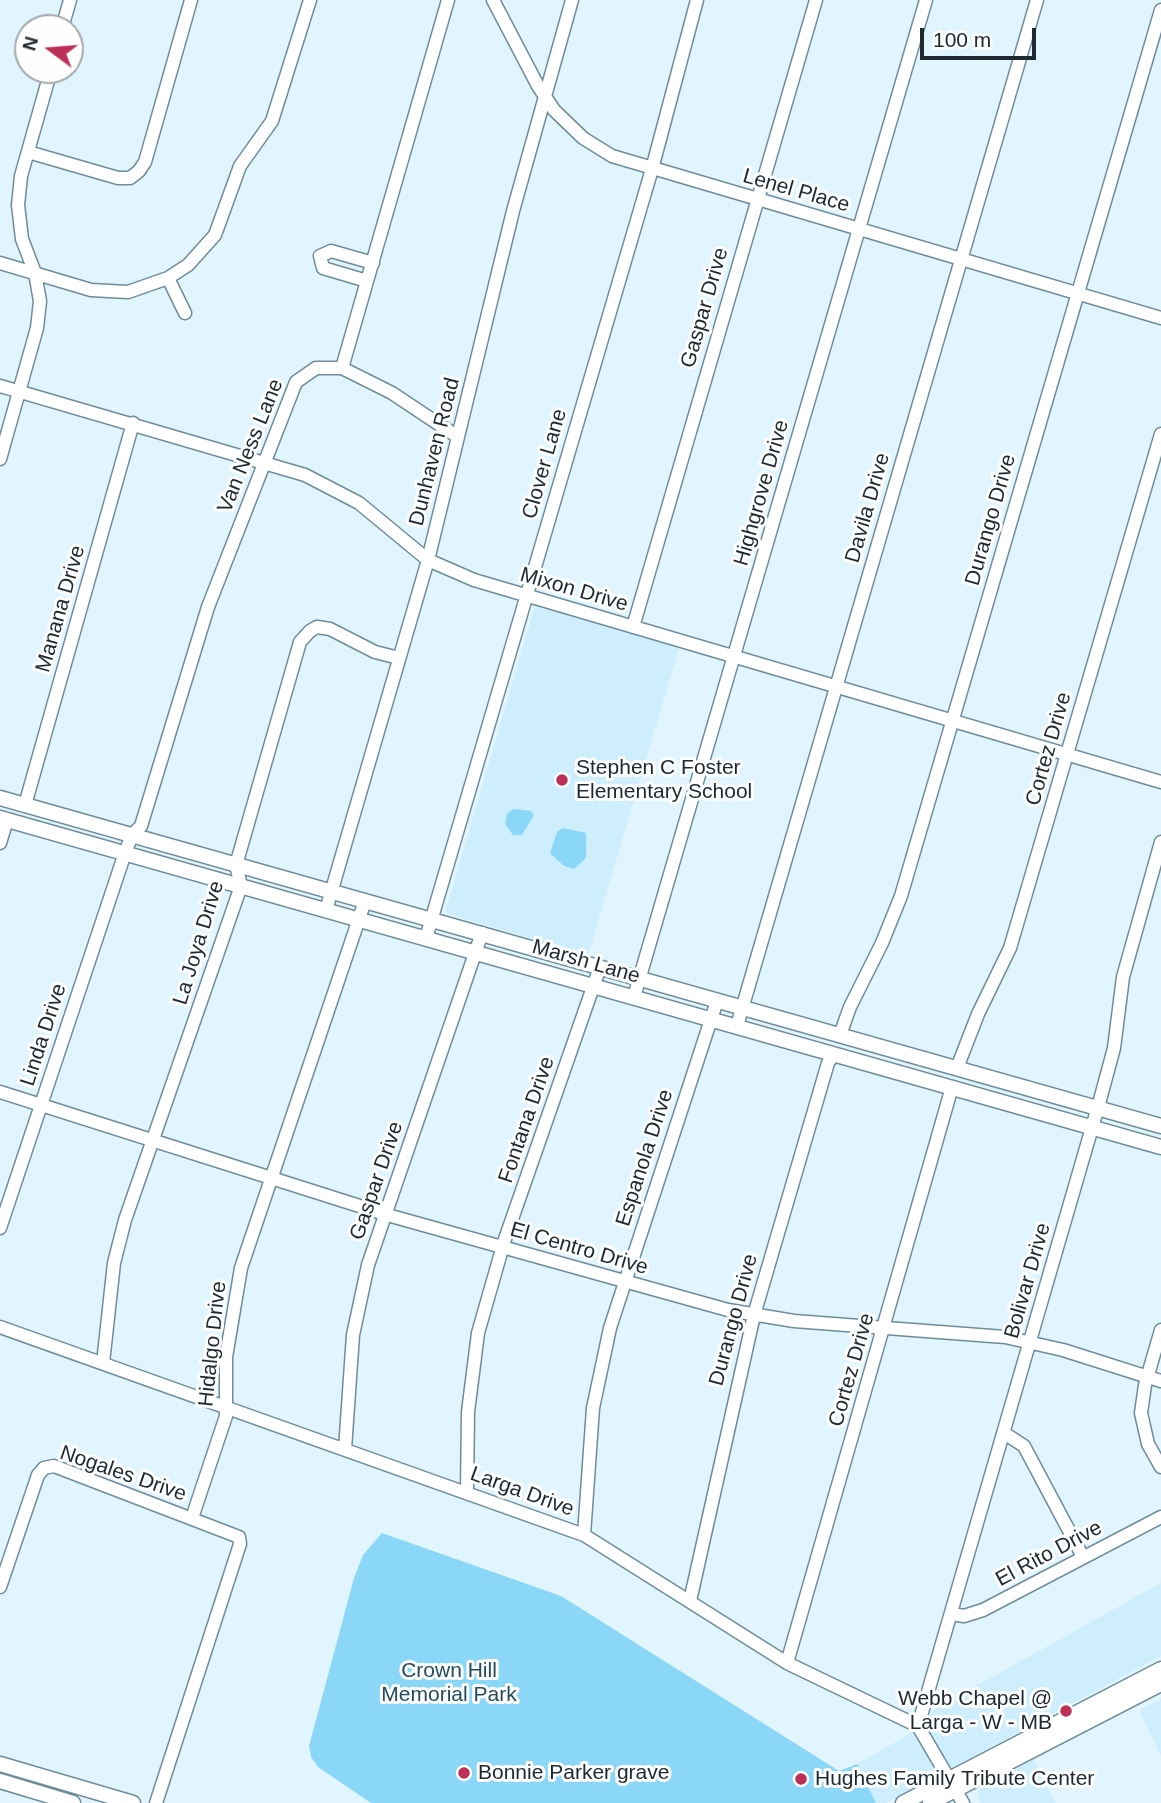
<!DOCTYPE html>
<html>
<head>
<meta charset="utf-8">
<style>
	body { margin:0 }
	#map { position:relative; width:1161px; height:1803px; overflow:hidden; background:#e1f5fe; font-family:Helvetica,sans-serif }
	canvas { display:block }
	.north { position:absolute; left:14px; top:14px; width:70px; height:70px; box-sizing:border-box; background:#fefefe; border:2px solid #a4a9ab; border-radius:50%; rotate:286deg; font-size:19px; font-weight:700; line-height:28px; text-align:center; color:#1d292f }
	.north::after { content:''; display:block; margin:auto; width:24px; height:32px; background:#be2f58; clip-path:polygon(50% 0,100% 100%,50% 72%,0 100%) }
	.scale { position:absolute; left:920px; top:28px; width:116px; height:32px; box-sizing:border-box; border:4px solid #1d292f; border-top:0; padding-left:9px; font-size:21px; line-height:24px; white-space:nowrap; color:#1d292f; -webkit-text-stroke:5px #fefefe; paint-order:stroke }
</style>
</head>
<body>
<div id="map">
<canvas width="1161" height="1803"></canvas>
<div class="north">N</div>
<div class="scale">100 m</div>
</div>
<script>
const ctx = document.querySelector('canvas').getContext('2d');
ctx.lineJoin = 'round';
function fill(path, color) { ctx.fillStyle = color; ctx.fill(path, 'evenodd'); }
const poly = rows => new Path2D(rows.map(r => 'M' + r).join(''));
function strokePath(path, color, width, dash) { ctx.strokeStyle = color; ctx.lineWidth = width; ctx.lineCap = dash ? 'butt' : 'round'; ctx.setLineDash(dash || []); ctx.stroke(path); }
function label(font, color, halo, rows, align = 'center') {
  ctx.font = font + ' Helvetica,sans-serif'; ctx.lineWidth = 6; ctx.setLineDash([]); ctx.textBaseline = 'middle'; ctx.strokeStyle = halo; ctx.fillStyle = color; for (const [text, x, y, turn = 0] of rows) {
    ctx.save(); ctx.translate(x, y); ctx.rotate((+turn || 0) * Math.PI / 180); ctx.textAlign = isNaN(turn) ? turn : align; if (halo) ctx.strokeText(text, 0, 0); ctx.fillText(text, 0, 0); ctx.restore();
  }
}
const built = poly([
	[535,606,679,648,588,955,445,913],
	[1161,1583,1161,1656,886,1803,876,1803,857,1764,910,1734,935,1709],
	[1161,1699,1161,1756,1139,1710],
	[1033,1760,1056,1803,981,1803,977,1796,980,1787]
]);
const green = poly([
	[513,809,531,811,534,815,522,835,513,835,505,824,507,814],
	[563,828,586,833,586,858,574,869,564,866,550,853,557,832],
	[382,1533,561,1596,839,1771,857,1764,876,1803,371,1803,318,1767,311,1757,309,1746,354,1578,363,1555]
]);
const minor = poly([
	[493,0,538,86,554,110,583,138,612,156,1161,318],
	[62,28,70,0],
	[28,152,118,178,130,178,139,171,145,162,191,0],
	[0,263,91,290,128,292,168,278,188,265,215,235,240,166,272,121,310,0],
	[168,278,185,313],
	[367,281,323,268,320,256,331,251,373,263],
	[342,368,448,0],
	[0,386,305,475,359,503,428,560,474,580,1161,782],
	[0,459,37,328,40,301,35,273,22,239,18,205,21,176,51,70],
	[633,627,816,0],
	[25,805,133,423],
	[0,843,7,820],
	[326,910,428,560,513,211,572,0],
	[426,938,652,169,697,0],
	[634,997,926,0],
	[737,1026,1037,0],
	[840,1035,850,1007,882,943,901,896,1161,10],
	[957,1068,978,1014,1010,948,1161,434],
	[0,1092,391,1216,728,1310,794,1321,1005,1337,1063,1350,1161,1381],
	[0,1228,125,853,132,835,141,826,208,607,296,382,316,368,342,368,392,393,458,437],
	[0,1327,584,1535,787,1663,918,1726,963,1803],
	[1161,1330,1145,1385,1141,1413,1148,1444,1161,1467],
	[103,1363,114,1263,125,1220,241,886,236,865,300,642,310,631,317,627,330,629,375,652,399,658],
	[1004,1433,1024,1446,1083,1557],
	[345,1449,353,1335,368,1265,482,933],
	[467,1492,468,1412,478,1333,504,1242,600,967],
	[192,1518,226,1416,226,1357,241,1268,365,901],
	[584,1535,593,1408,610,1328,717,1001],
	[0,1587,38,1475,44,1468,54,1466,239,1537,240,1544,156,1803],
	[690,1601,754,1315,828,1063,834,1054],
	[952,1614,964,1616,983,1610,1161,1517],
	[787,1663,952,1087],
	[918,1726,1100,1100,1114,1048,1123,977,1161,842]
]);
const major = poly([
	[0,798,1161,1126],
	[0,818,1161,1147],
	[0,1764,133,1803],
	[0,1781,73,1803],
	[903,1803,1161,1669],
	[930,1803,1161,1684]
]);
const markers = [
	[562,780,7,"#be2f58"],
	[1066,1711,7,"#be2f58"],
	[464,1773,7,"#be2f58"],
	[801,1779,7,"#be2f58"]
];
const streetNames = [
	["Lenel Place",796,191,16],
	["Gaspar Drive",705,308,-74],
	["Van Ness Lane",251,446,-68],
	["Dunhaven Road",435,452,-76],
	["Clover Lane",545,464,-74],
	["Highgrove Drive",762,493,-74],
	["Davila Drive",868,508,-74],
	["Durango Drive",991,520,-74],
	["Mixon Drive",574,590,16],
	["Manana Drive",61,609,-74],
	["Cortez Drive",1049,749,-74],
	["La Joya Drive",199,943,-73],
	["Marsh Lane",586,962,16],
	["Linda Drive",44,1035,-72],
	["Fontana Drive",527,1120,-71],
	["Espanola Drive",645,1158,-72],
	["Gaspar Drive",377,1181,-71],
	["El Centro Drive",579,1249,16],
	["Bolivar Drive",1028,1281,-74],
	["Durango Drive",734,1320,-75],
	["Hidalgo Drive",213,1344,-84],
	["Cortez Drive",852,1370,-74],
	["Nogales Drive",123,1474,19],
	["Larga Drive",522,1492,20],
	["El Rito Drive",1049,1554,-28]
];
const poiNames = [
	["Stephen C Foster",576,768],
	["Elementary School",576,792],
	["Webb Chapel @",1052,1699,"right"],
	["Larga - W - MB",1052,1723,"right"],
	["Bonnie Parker grave",478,1773],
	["Hughes Family Tribute Center",815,1779]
];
const parkNames = [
	["Crown Hill",449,1671],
	["Memorial Park",449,1695]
];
fill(built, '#ceeefd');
fill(green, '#8ad7f8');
strokePath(minor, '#6e8c9a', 15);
strokePath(major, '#6e8c9a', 17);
strokePath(minor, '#fff', 12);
strokePath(major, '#fff', 14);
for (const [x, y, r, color] of markers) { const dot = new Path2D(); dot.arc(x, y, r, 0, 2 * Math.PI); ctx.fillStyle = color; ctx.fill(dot); strokePath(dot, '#fefefe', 2.5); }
label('21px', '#1d292f', '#fefefe', streetNames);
label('21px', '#1d292f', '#fefefe', poiNames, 'left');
label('21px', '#244c5d', '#fefefe', parkNames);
</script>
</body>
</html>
